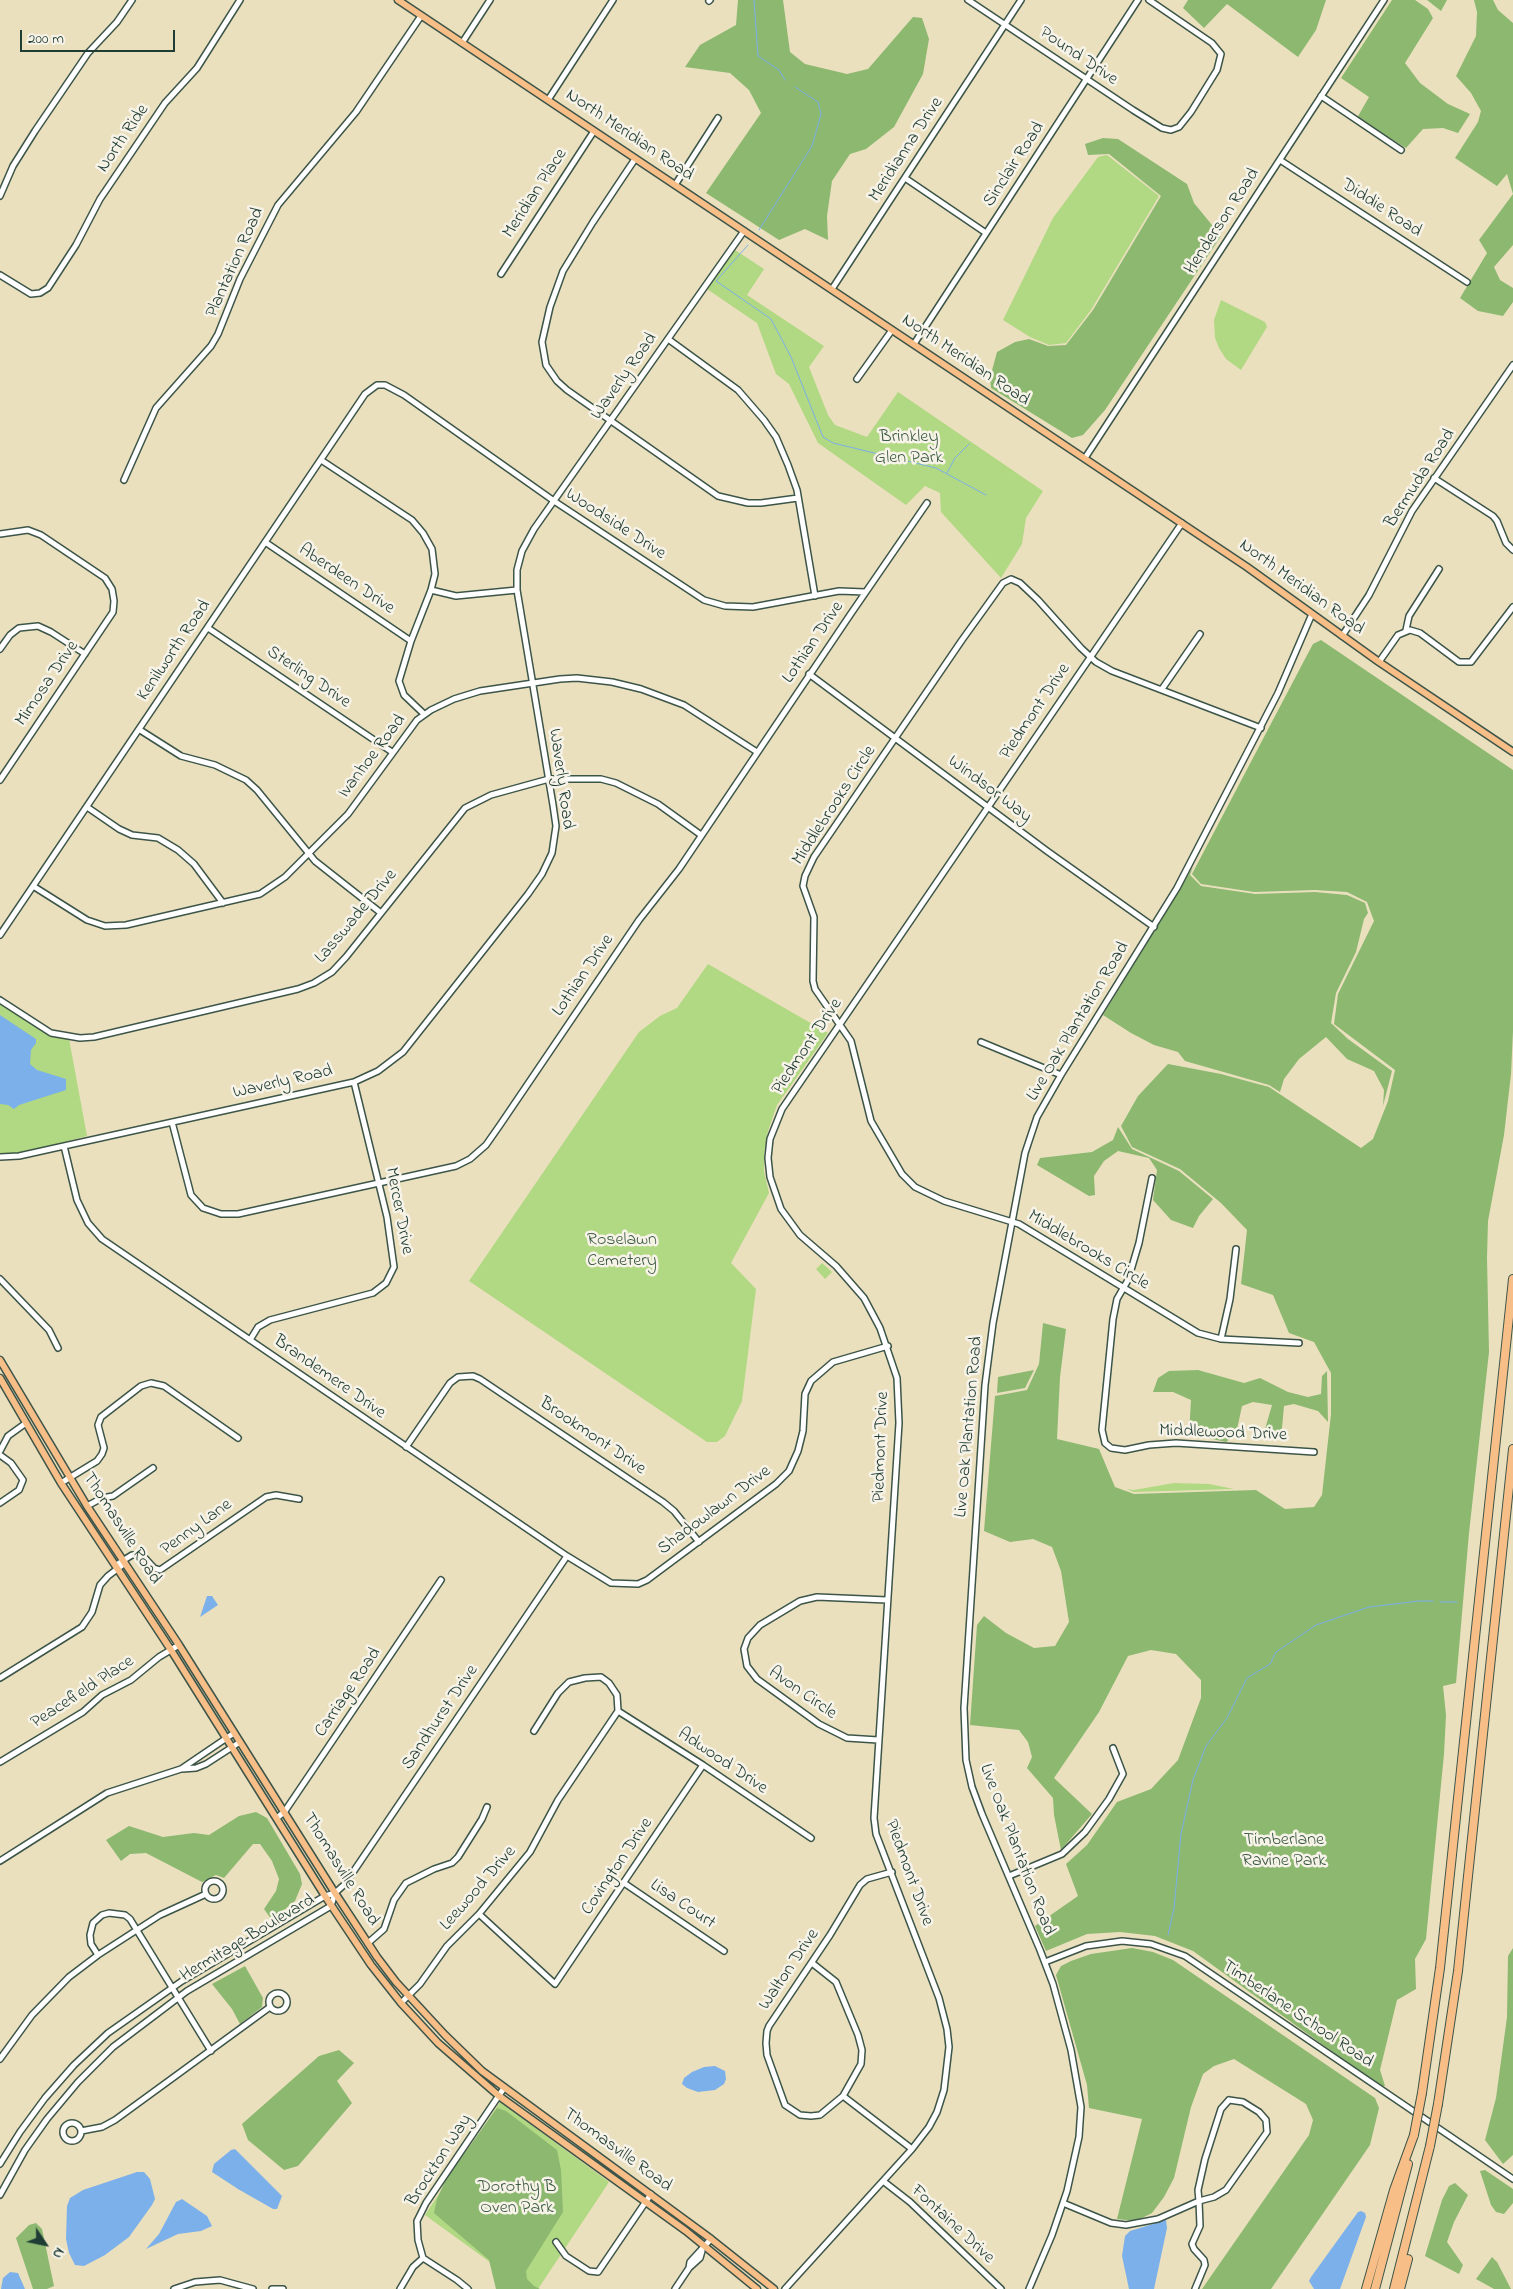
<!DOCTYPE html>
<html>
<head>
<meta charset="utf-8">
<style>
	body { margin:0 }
	#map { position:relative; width:1513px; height:2289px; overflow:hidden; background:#eae0be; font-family:"Indie Flower",sans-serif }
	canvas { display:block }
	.north { position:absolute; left:20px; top:2219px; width:50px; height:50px; -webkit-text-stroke:4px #f7f3e8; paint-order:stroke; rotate:124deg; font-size:14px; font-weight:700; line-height:20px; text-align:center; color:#1f3d34 }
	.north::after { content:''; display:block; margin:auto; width:18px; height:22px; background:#1f3d34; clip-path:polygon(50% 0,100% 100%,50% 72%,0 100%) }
	.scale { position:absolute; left:20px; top:30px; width:155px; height:22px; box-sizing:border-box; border:2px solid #1f3d34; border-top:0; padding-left:6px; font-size:15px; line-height:18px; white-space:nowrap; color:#1f3d34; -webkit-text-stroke:4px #f7f3e8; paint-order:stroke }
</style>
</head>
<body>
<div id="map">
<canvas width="1513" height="2289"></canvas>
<div class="north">N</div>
<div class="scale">200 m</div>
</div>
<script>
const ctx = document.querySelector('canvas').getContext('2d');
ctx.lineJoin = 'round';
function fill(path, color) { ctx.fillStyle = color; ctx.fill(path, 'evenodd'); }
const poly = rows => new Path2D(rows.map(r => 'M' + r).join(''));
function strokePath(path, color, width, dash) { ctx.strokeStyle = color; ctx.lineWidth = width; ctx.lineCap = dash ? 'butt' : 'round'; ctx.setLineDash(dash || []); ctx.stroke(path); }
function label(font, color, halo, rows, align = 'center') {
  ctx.font = font + ' "Indie Flower",sans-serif'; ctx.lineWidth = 5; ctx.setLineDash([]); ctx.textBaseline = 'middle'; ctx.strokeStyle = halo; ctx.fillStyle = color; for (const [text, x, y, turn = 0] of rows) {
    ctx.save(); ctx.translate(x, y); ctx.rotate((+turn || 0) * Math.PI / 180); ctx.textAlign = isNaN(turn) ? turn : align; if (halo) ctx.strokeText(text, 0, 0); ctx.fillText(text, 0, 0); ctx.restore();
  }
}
const green = poly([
	[1107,155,1159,196,1091,310,1066,343,1049,345,1030,337,1003,320,1053,218,1098,157],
	[735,250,764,269,747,295,824,346,809,367,828,415,835,425,867,437,898,392,1043,491,1026,518,1022,544,1001,578,941,512,940,493,925,486,906,505,818,443,789,384,776,374,757,323,707,289],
	[1221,300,1265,322,1267,327,1241,370,1226,359,1219,348,1215,338,1214,320],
	[708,964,828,1033,777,1105,768,1131,764,1153,764,1172,769,1193,731,1263,756,1289,742,1401,725,1436,717,1442,707,1442,469,1281,639,1032,660,1016,677,1008],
	[0,1002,45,1033,69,1039,87,1136,22,1153,0,1154],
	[822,1263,832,1272,825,1279,816,1269],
	[1174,1483,1209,1484,1234,1489,1134,1492,1126,1489,1134,1490],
	[500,2102,609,2182,538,2289,527,2289,425,2215]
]);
const forest = poly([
	[738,0,783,0,790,52,805,64,847,74,868,69,913,17,922,18,929,39,923,74,894,127,866,149,850,154,832,181,827,216,828,240,805,229,779,240,706,193,761,113,749,90,730,73,685,67,700,45,736,25],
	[1188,0,1326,0,1316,30,1298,57,1227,4,1204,28,1183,8],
	[1392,0,1415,0,1428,9,1433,18,1405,63,1420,83,1448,104,1470,114,1458,133,1443,128,1423,129,1406,148,1357,118,1369,97,1341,78],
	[1427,0,1447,0,1441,11],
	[1474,0,1493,0,1498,10,1513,23,1513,245,1494,267,1500,280,1513,288,1513,302,1503,316,1478,311,1460,298,1487,253,1479,240,1513,194,1507,174,1497,186,1455,158,1478,122,1481,111,1471,93,1456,76,1476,36,1477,12],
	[1103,138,1118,139,1187,184,1194,203,1221,236,1105,410,1083,435,1072,438,991,388,990,378,997,352,1015,342,1029,339,1048,346,1066,345,1093,310,1161,196,1109,154,1088,155,1085,144],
	[1321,640,1513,770,1513,1031,1511,1074,1504,1135,1488,1221,1487,1258,1489,1352,1469,1533,1456,1683,1443,1686,1446,1715,1444,1754,1426,1939,1415,1959,1416,1989,1397,2000,1380,2070,1385,2086,1381,2087,1193,1951,1155,1936,1120,1932,1087,1934,1046,1951,1035,1926,1078,1896,1066,1864,1087,1845,1117,1802,1151,1789,1178,1760,1201,1698,1201,1680,1176,1654,1151,1650,1128,1656,1099,1712,1054,1778,1092,1814,1061,1850,1054,1815,1053,1798,1027,1768,1032,1757,1028,1742,1019,1730,970,1725,977,1625,984,1616,1006,1633,1034,1648,1055,1646,1069,1622,1061,1571,1052,1547,1033,1539,1010,1542,984,1531,995,1396,1027,1390,1039,1364,1043,1323,1066,1329,1060,1377,1057,1439,1099,1449,1115,1487,1134,1494,1256,1490,1285,1509,1314,1507,1322,1495,1331,1414,1331,1373,1314,1342,1289,1333,1273,1295,1241,1284,1247,1230,1221,1203,1180,1169,1132,1147,1121,1126,1138,1096,1168,1064,1221,1074,1269,1087,1361,1148,1373,1139,1388,1101,1395,1070,1334,1024,1338,994,1374,921,1367,902,1347,892,1315,890,1254,892,1201,884,1192,874,1305,659,1313,644],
	[1193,867,1190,875,1201,886,1255,894,1315,892,1347,895,1365,903,1368,913,1364,919,1356,952,1336,993,1331,1023,1348,1039,1392,1071,1383,1106,1384,1090,1374,1071,1347,1059,1326,1037,1299,1059,1284,1079,1280,1092,1269,1085,1185,1061,1178,1052,1154,1045,1131,1033,1103,1015],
	[1118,1127,1132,1149,1179,1171,1213,1199,1199,1216,1193,1228,1171,1220,1153,1200,1157,1170,1149,1158,1118,1151,1104,1161,1094,1176,1095,1195,1089,1196,1037,1165,1040,1158,1092,1152,1113,1140],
	[1034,1370,1025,1388,997,1393,998,1377],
	[1198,1370,1244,1383,1260,1378,1288,1392,1308,1397,1321,1394,1322,1376,1327,1371,1328,1422,1318,1411,1294,1404,1284,1406,1281,1439,1263,1436,1272,1405,1253,1402,1242,1406,1236,1434,1226,1442,1189,1434,1191,1400,1173,1392,1153,1392,1158,1378,1169,1371],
	[256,1812,267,1818,300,1874,302,1884,295,1901,272,1920,264,1909,276,1891,279,1879,272,1861,260,1844,253,1844,224,1878,216,1875,202,1882,146,1853,130,1854,121,1861,106,1840,129,1826,163,1837,194,1833,209,1835,239,1816],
	[1132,1948,1153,1952,1173,1960,1375,2098,1379,2108,1370,2145,1271,2289,1202,2289,1309,2135,1313,2120,1306,2104,1234,2059,1214,2066,1203,2074,1191,2107,1174,2178,1164,2197,1152,2213,1136,2221,1117,2219,1142,2119,1089,2108,1087,2085,1056,1975,1061,1966,1071,1961,1091,1954],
	[1513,1948,1513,2155,1503,2164,1485,2140,1496,2098,1507,2017,1508,1956],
	[245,1966,263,1998,262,2007,240,2024,232,2009,212,1984],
	[339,2050,354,2063,337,2081,352,2103,298,2166,284,2170,248,2140,242,2124,319,2056],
	[497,2108,506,2111,557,2150,561,2170,563,2212,526,2271,527,2279,534,2286,540,2289,496,2289,489,2260,434,2213,437,2199,446,2179],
	[1485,2170,1513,2189,1513,2203,1504,2214,1496,2212,1491,2205,1480,2171],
	[1455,2183,1468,2195,1454,2222,1447,2242,1463,2265,1459,2274,1425,2256,1442,2200,1449,2186],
	[36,2223,42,2229,54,2286,47,2289,33,2289,16,2238,29,2225],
	[1492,2257,1497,2262,1511,2289,1494,2289,1476,2279]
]);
const water = poly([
	[0,1015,36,1039,36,1043,31,1050,30,1064,37,1070,66,1079,66,1090,19,1105,14,1109,8,1105,0,1104],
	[207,1596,212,1596,218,1605,200,1617],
	[715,2066,725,2071,726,2079,724,2084,715,2090,698,2092,687,2088,682,2084,684,2078,692,2072,704,2067],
	[235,2149,282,2196,277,2209,273,2209,238,2189,212,2172,214,2164,231,2150],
	[137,2172,144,2172,150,2179,155,2199,152,2205,129,2237,105,2255,84,2266,75,2265,69,2253,66,2239,67,2206,70,2198,83,2190],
	[182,2199,207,2216,212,2226,201,2231,178,2234,146,2249,159,2234,176,2202],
	[1361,2211,1365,2213,1366,2217,1340,2289,1314,2289,1309,2281,1311,2277,1358,2212],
	[1166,2220,1167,2228,1154,2289,1129,2289,1122,2256,1125,2236,1130,2231],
	[10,2272,18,2273,25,2289,1,2289,3,2278]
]);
const stream = poly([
	[754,0,758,56,779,70,785,80],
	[759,230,812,146,816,132,821,114,818,102,795,87],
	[748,245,716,281,771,319,791,357,823,437,833,443,936,468,986,495],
	[947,473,955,458,969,444],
	[1440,1602,1457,1602],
	[1168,1935,1174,1908,1181,1834,1193,1780,1206,1746,1227,1718,1247,1678,1270,1664,1276,1652,1316,1625,1369,1607,1419,1601,1433,1601]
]);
const minor = poly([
	[968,0,1133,110,1162,128,1171,130,1179,127,1191,112,1217,70,1221,54,1212,43,1149,0],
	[709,1,710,0],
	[462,43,490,0],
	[1321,96,1401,150],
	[548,100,613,0],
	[635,159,593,222,563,271,550,307,542,342,546,365,557,381,567,390,718,496,748,503,761,503,798,498],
	[1280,160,1467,282],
	[905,178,986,233],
	[675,185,718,118],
	[0,196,13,166,35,131,88,53,117,22,132,0],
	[501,274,594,131],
	[0,275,31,294,40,293,48,288,76,245,100,199,165,103,197,68,240,0],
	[832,289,1021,0],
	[668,339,738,390,764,420,776,437,788,465,797,490,815,596],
	[914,344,1138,0],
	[857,379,892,330],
	[1085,458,1384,0],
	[321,460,412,520,423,533,432,549,435,574,431,590,411,641,399,681,404,695,424,714],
	[1434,478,1493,516,1497,521,1506,543,1513,550],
	[124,480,156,408,211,346,218,334,240,279,278,205,356,112,421,16],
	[0,534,28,530,41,535,105,578,112,589,114,601,113,612,0,780],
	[265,542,411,641],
	[431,590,456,596,517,590],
	[208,628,392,752],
	[1406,630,1409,616,1439,569],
	[1342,636,1369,595,1412,511,1513,365],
	[0,649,10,635,19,628,38,626,51,632,85,654],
	[1379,662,1398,635,1410,630,1420,633,1459,662,1471,662,1513,607],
	[809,674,1047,851,1154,927],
	[1162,689,1200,634],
	[1261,728,1112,671,1096,662,1081,648,1038,600,1020,583,1011,579,1003,583,962,640,814,857,805,876,803,886,814,917,813,981,815,989,851,1041,871,1121,902,1174,915,1187,944,1201,1019,1224,1198,1333,1221,1339,1299,1343],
	[140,730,181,756,215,765,246,780,257,790,315,861,381,913],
	[87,807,119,829,132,835,158,838,178,850,194,864,223,903],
	[33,886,87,920,105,926,126,925,260,894,285,877,348,814,417,720,431,710,454,699,480,691,560,679,577,678,612,682,641,689,684,705,757,752],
	[0,935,365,394,377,385,385,385,404,395,554,501,704,600,725,606,753,607,839,591,865,592],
	[0,1000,51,1033,80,1038,94,1037,298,989,314,983,332,972,346,957,465,808,491,795,549,779,601,779,616,783,658,804,701,835],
	[981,1042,1061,1075],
	[172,1122,191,1195,203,1208,221,1214,238,1214,456,1166,470,1159,486,1145,500,1125,639,920,679,869,850,615,927,503],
	[64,1146,77,1200,88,1223,102,1239,567,1556,611,1583,638,1584,647,1580,776,1484,789,1471,798,1451,803,1431,805,1394,811,1381,833,1362,888,1346],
	[0,1157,19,1156,64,1146,354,1082,378,1071,403,1052,528,894,542,874,552,853,556,826,553,805,517,590,517,570,522,551,534,529,744,231],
	[1152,1178,1139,1243,1128,1280,1117,1299,1113,1319,1102,1430,1105,1443,1111,1448,1125,1450,1149,1445,1176,1443,1314,1452],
	[0,1279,49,1330,58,1348],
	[1221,1339,1230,1299,1236,1249],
	[250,1340,258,1327,270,1320,373,1293,386,1283,394,1267,387,1217,354,1082],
	[406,1447,450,1383,458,1377,473,1376,480,1379,663,1502,674,1511,699,1542],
	[0,1451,8,1436,26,1423],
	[0,1455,11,1463,23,1480,19,1490,0,1503],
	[61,1483,97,1461,102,1454,104,1448,98,1425,101,1417,141,1386,151,1383,164,1386,238,1438],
	[87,1506,102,1498,113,1496,153,1468],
	[116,1565,132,1555,142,1555,154,1568,160,1570,266,1497,276,1495,299,1499],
	[0,1678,82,1627,92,1612,100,1585,108,1576,125,1563],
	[618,1711,703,1765,811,1838],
	[878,1740,847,1738,819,1724,757,1679,747,1666,744,1649,748,1638,760,1625,800,1601,817,1597,887,1600],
	[0,1762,83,1712,102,1695,131,1680,159,1657,179,1645],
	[182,1769,196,1768,206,1764,240,1742],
	[277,1818,285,1811,441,1580],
	[0,1861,107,1793,181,1769,234,1733],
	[1009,1876,1062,1854,1085,1832,1109,1799,1123,1774,1113,1748],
	'205 1890a9 9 0 1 1 18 0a9 9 0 1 1-18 0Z',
	[624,1883,724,1951],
	[479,1914,555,1984,703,1765],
	[368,1943,384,1929,394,1900,406,1883,434,1869,452,1863,458,1857,482,1819,487,1807],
	[98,1955,91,1944,90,1935,93,1923,102,1915,109,1913,125,1915,130,1919,211,2051],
	[1045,1962,1086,1946,1122,1941,1151,1944,1185,1956,1513,2179],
	[812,1963,836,1982,858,2035,862,2050,861,2064,843,2096,820,2115,811,2116,800,2115,785,2105,767,2055,766,2043,767,2031,769,2026,830,1935,860,1885,867,1879,892,1872],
	'269 2002a9 9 0 1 1 18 0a9 9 0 1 1-18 0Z',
	[401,2003,420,1984,447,1946,479,1914,530,1852,558,1800,618,1711,617,1695,609,1683,601,1677,585,1678,569,1682,558,1693,534,1731],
	[0,2059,32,2015,69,1977,98,1955,160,1915,206,1894],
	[843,2096,912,2149],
	[1229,2100,1243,2102,1259,2112,1266,2120,1267,2132,1226,2190,1214,2197,1199,2201,1198,2190,1205,2159,1221,2109,1229,2100],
	'63 2132a9 9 0 1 1 18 0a9 9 0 1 1-18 0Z',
	[81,2131,102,2127,115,2120,270,2007],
	[0,2164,20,2132,45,2098,74,2065,108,2033,182,1981,325,1896,335,1893,345,1884,567,1556],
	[883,2181,910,2202,1001,2289],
	[0,2195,25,2150,47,2119,78,2082,113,2047,187,1991,331,1906,335,1893],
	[1063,2203,1111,2223,1126,2225,1158,2219,1199,2201,1200,2226,1192,2244,1194,2249,1204,2260,1205,2265,1195,2289],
	[556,2242,566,2256,589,2271,598,2272,651,2194],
	[689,2268,700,2258,702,2251],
	[174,2289,195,2282,220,2280,253,2289],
	[272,2289,283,2289],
	[400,2289,413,2267,423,2258],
	[468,2289,457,2280,423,2258,418,2240,417,2221,426,2203,504,2088],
	[675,2289,689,2268,690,2262,711,2239],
	[785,2289,912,2149,929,2127,937,2112,944,2090,949,2047,947,2029,939,1998,876,1834,874,1818,899,1423,897,1378,880,1328,864,1298,836,1266,800,1235,781,1209,770,1177,768,1158,770,1139,782,1109,1182,523],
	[1029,2289,1052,2235,1067,2191,1079,2137,1081,2107,1071,2050,1053,1984,1040,1950,982,1814,972,1787,966,1760,964,1708,985,1385,993,1323,1025,1153,1037,1117,1061,1075,1177,888,1278,693,1312,614]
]);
const major = poly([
	[398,0,1247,567,1379,662,1513,752],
	[0,1360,87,1506,179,1645,335,1893,377,1957,396,1982,445,2035,482,2071,711,2239,774,2289],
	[0,1378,61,1483,171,1650,325,1896,371,1965,401,2003,438,2043,499,2096,686,2231,757,2289]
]);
const highway = poly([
	[1422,2093,1440,1968,1513,1279],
	[1438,2104,1458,1971,1513,1449],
	[1366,2289,1394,2190,1414,2135],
	[1375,2289,1408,2164],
	[1394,2289,1430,2146],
	[1400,2289,1408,2259]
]);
const highwayBridge = poly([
	[1414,2135,1422,2093],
	[1430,2146,1438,2104]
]);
const streetNames = [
	["Pound Drive",1078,57,34],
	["North Meridian Road",629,136,34],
	["North Ride",124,139,-56],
	["Meridianna Drive",907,150,-57],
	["Sinclair Road",1015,165,-57],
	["Meridian Place",536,194,-57],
	["Diddie Road",1381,209,33],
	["Henderson Road",1223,222,-57],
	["Plantation Road",236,263,-66],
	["North Meridian Road",965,361,34],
	["Waverly Road",625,377,-55],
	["Bermuda Road",1421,479,-57],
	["Woodside Drive",615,525,33],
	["Aberdeen Drive",346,580,34],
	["North Meridian Road",1301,588,36],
	["Lothian Drive",814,643,-56],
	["Kenilworth Road",175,651,-56],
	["Sterling Drive",308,678,34],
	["Mimosa Drive",48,684,-56],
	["Piedmont Drive",1036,712,-56],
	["Ivanhoe Road",373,757,-53],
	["Waverly Road",560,779,82],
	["Windsor Way",989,790,37],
	["Middlebrooks Circle",835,806,-57],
	["Lasswade Drive",357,917,-50],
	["Lothian Drive",584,976,-56],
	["Live Oak Plantation Road",1079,1022,-59],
	["Piedmont Drive",808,1047,-56],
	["Waverly Road",283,1083,-13],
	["Mercer Drive",398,1211,79],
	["Middlebrooks Circle",1088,1251,31],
	["Brandemere Drive",329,1378,35],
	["Live Oak Plantation Road",970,1427,-85],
	["Middlewood Drive",1223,1434,2],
	["Brookmont Drive",592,1437,34],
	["Piedmont Drive",882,1447,-88],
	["Shadowlawn Drive",715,1511,-37],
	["Penny Lane",197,1528,-36],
	["Thomasville Road",121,1529,57],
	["Peacefield Place",83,1693,-33],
	["Carriage Road",349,1693,-56],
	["Avon Circle",802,1694,35],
	["Sandhurst Drive",441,1718,-56],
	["Adwood Drive",722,1762,34],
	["Live Oak Plantation Road",1016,1850,69],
	["Covington Drive",618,1867,-56],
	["Thomasville Road",340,1870,58],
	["Piedmont Drive",908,1873,70],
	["Leewood Drive",479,1889,-49],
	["Lisa Court",682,1905,34],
	["Hermitage Boulevard",248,1939,-31],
	["Walton Drive",790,1970,-56],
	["Timberlane School Road",1297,2015,34],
	["Thomasville Road",617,2151,36],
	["Brockton Way",440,2161,-57],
	["Fontaine Drive",952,2225,43]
];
const parkNames = [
	["Brinkley",909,438],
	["Glen Park",909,459],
	["Roselawn",622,1241],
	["Cemetery",622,1262],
	["Timberlane",1284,1841],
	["Ravine Park",1284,1862],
	["Dorothy B",517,2188],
	["Oven Park",517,2209]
];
fill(green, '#b1d882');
fill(forest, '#8cb870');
fill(water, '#7cb0ea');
strokePath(stream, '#7cb0ea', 1);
strokePath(minor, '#3d5549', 8);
strokePath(major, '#3d5549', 9);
strokePath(highway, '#3d5549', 10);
strokePath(minor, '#fff', 5);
strokePath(major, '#f7be88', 6);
strokePath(highway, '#f7be88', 8);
strokePath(highwayBridge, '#3d5549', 10, []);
strokePath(highwayBridge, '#f7be88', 8);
label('18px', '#1f3d34', '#f7f3e8', streetNames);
label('18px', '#3c5c44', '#f7f3e8', parkNames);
</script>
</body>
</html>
